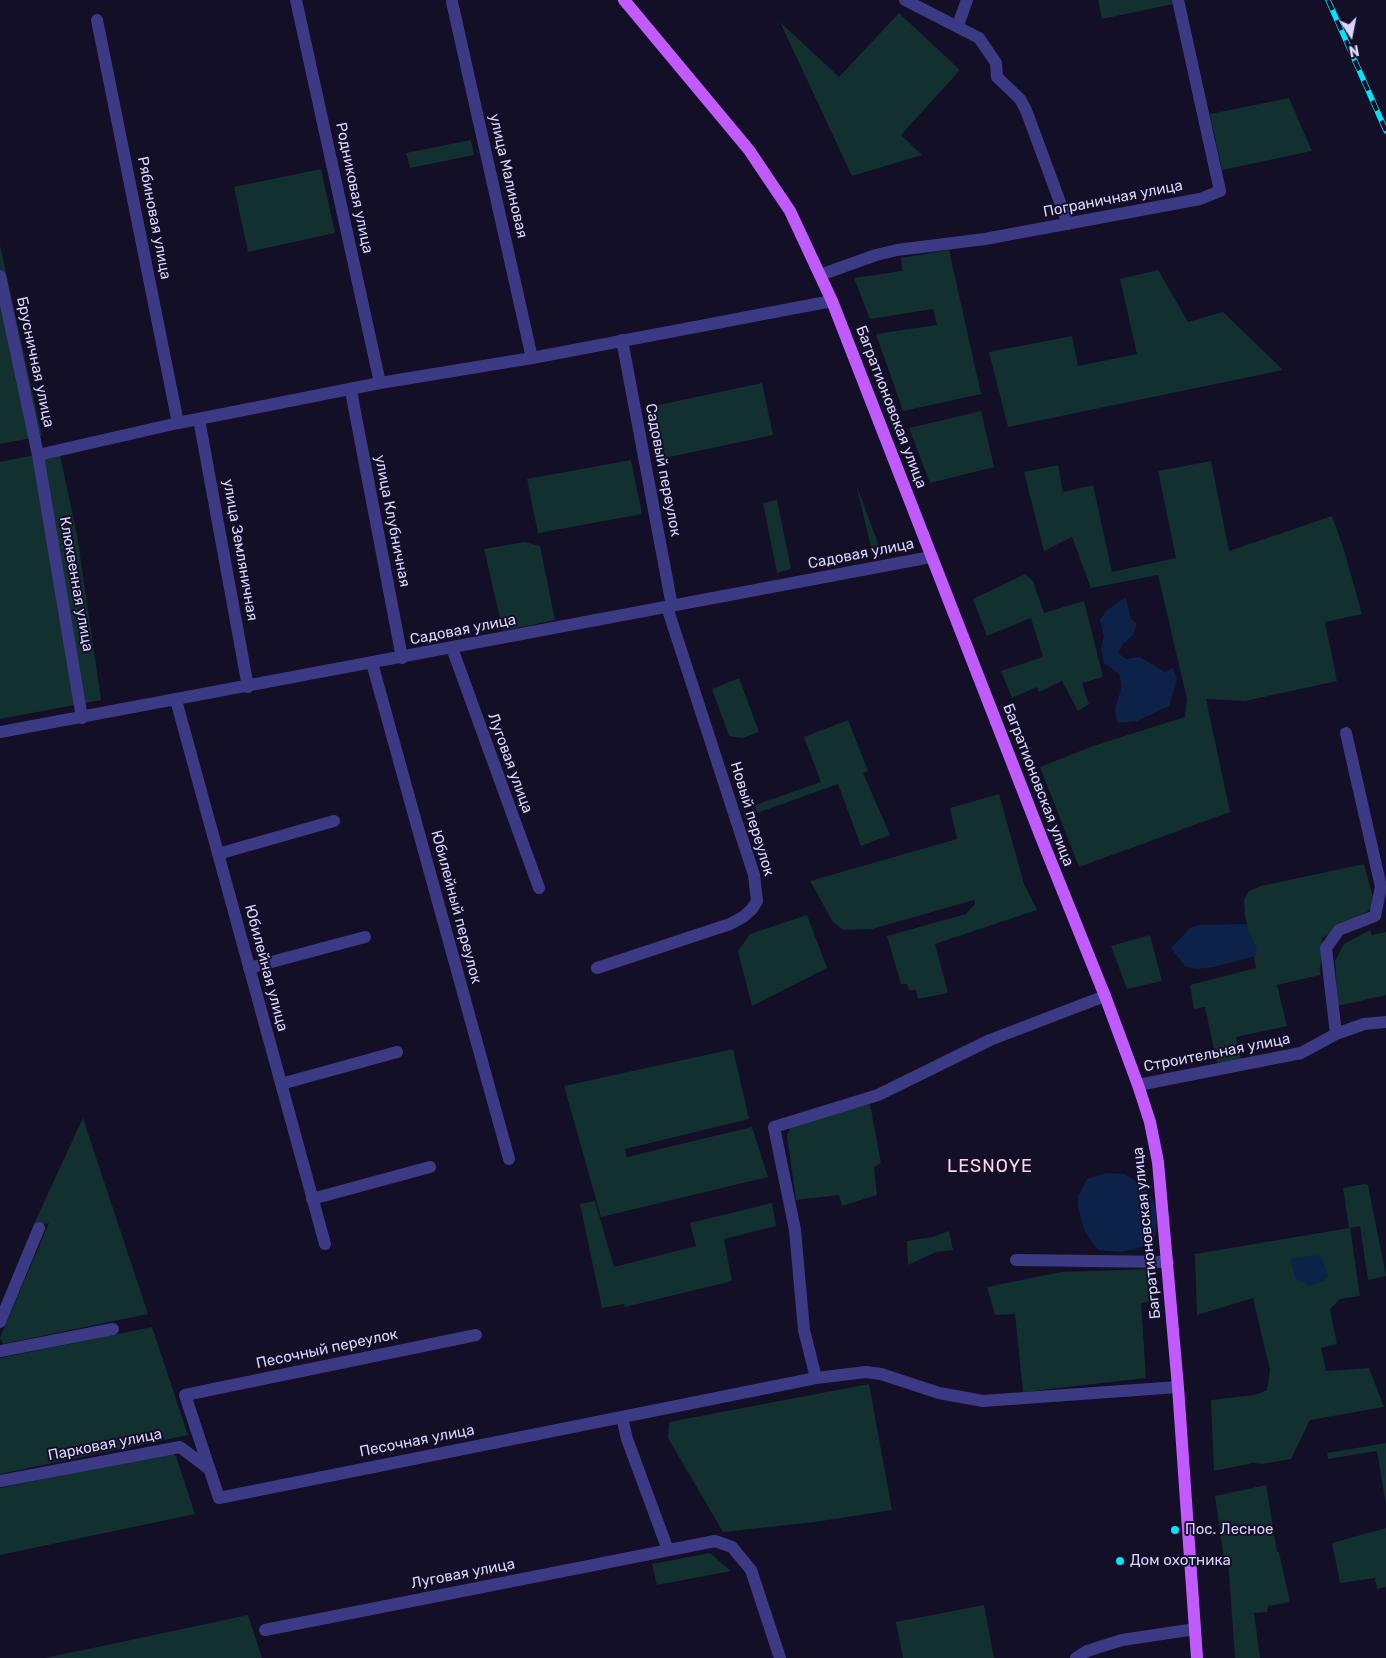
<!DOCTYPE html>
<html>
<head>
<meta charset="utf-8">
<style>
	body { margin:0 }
	#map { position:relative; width:1386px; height:1658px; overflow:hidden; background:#130f26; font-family:Rubik,sans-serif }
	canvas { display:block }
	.north { position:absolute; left:1326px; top:10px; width:50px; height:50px; -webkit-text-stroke:4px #130f26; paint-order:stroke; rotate:169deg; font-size:14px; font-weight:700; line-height:20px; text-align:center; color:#d9d4ff }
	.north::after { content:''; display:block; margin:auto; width:18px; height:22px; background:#d9d4ff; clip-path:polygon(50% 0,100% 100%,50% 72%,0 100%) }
</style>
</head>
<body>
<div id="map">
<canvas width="1386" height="1658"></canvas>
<div class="north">N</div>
</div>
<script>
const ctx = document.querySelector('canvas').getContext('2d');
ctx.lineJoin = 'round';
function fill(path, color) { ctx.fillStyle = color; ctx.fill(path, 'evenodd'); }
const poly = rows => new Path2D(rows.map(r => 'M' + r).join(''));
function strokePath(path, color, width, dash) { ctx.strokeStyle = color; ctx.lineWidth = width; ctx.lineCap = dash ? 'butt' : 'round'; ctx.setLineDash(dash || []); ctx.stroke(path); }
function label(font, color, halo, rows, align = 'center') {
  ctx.font = font + ' Rubik,sans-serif'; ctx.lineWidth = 4; ctx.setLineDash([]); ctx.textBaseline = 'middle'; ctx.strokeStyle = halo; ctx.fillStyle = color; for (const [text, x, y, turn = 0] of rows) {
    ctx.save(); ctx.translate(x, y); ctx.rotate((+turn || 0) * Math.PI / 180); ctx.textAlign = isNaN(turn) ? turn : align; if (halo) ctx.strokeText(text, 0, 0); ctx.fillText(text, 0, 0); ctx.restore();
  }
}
const green = poly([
	[1098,0,1172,0,1173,4,1102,19],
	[899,13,960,70,901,135,922,155,852,176,780,22,839,77],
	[1289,98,1312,151,1222,170,1210,114],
	[471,140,474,155,410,168,406,153],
	[321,169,335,233,248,252,234,187],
	[0,245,42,436,0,444],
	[949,250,981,394,903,411,876,334,937,325,933,309,870,319,854,278,902,271,901,258],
	[1158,270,1188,322,1223,312,1283,370,1008,427,989,352,1072,336,1078,366,1137,354,1120,279],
	[762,383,773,435,665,458,654,406],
	[981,411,994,467,930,483,909,428],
	[59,450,77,535,101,700,0,719,0,462],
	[631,460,642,514,538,533,527,479],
	[1211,461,1229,551,1332,516,1344,550,1362,614,1325,622,1337,681,1245,701,1206,699,1230,812,1079,867,1040,767,1093,746,1185,717,1187,699,1158,575,1091,588,1072,537,1044,551,1024,472,1058,465,1063,492,1093,485,1112,572,1176,558,1158,471],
	[856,484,882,554,873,555],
	[777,500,791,569,777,573,763,503],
	[524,542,540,546,555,620,503,631,484,549],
	[1025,574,1033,581,1044,613,1084,601,1103,677,1082,683,1089,704,1078,711,1062,681,1039,692,1037,687,1012,698,1001,671,1043,657,1031,618,987,636,973,599],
	[739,678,759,732,743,738,729,736,712,689],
	[848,720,868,771,863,773,890,835,861,846,838,784,757,813,755,805,821,782,804,737],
	[999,794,1024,884,1037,910,935,944,948,993,918,999,916,990,909,990,907,984,901,984,887,936,966,914,975,904,974,900,872,929,843,930,833,922,810,881,957,839,950,808],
	[1364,864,1375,905,1368,911,1322,938,1320,975,1277,985,1287,1026,1236,1037,1242,1064,1218,1067,1205,1007,1194,1009,1190,985,1256,968,1245,916,1244,899,1249,891,1261,886],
	[807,915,827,968,752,1006,738,951,750,934],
	[1370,930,1372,935,1386,932,1386,995,1338,1006,1335,961,1344,944],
	[1150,935,1162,981,1127,989,1111,946],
	[733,1049,749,1119,625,1149,627,1157,752,1127,768,1177,601,1217,564,1086],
	[870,1104,881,1163,874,1167,877,1195,842,1206,839,1195,796,1200,787,1136,791,1125,814,1118],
	[83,1118,148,1314,3,1344,0,1338,49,1223,33,1226],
	[1364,1184,1368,1185,1386,1276,1368,1280,1360,1226,1350,1228,1360,1296,1340,1299,1330,1309,1337,1344,1321,1348,1326,1371,1369,1368,1384,1407,1310,1420,1291,1459,1262,1464,1253,1463,1214,1471,1211,1400,1255,1395,1267,1390,1270,1370,1253,1298,1197,1315,1195,1254,1349,1228,1343,1188],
	[595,1201,614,1267,696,1246,690,1223,772,1203,776,1226,724,1239,732,1281,625,1307,624,1304,602,1308,580,1204],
	[949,1231,953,1250,936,1252,908,1265,907,1241,932,1237],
	[1147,1269,1149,1302,1141,1303,1146,1378,1023,1392,1015,1314,995,1315,987,1287,1061,1272],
	[152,1327,188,1435,0,1474,0,1358],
	[869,1384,892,1510,815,1522,723,1532,668,1438,669,1422],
	[1386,1443,1386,1505,1377,1451,1328,1459,1327,1453],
	[170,1453,176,1456,195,1514,0,1555,0,1488],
	[1266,1485,1277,1552,1279,1552,1290,1602,1268,1606,1267,1612,1254,1613,1260,1658,1235,1658,1228,1558,1224,1558,1223,1553,1215,1496],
	[1386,1528,1386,1587,1377,1589,1375,1578,1340,1583,1332,1543],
	[710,1553,731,1571,657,1585,652,1564],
	[984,1605,994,1658,903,1658,896,1622],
	[248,1615,262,1658,44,1658,112,1644]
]);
const water = poly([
	[1126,597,1131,619,1137,624,1133,635,1122,645,1118,653,1126,659,1140,657,1165,672,1173,668,1177,678,1169,706,1137,721,1117,723,1115,709,1122,686,1119,674,1104,663,1101,648,1104,637,1100,620,1107,610],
	[1246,924,1257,949,1255,956,1214,967,1197,969,1185,966,1171,948,1190,928,1198,925],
	[1106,1173,1125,1174,1146,1189,1156,1207,1156,1234,1146,1246,1122,1252,1098,1250,1085,1232,1078,1208,1078,1196,1087,1179],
	[1319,1254,1329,1276,1324,1281,1309,1286,1295,1278,1291,1259]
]);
const minor = poly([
	[296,0,380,383],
	[905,0,979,38,996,63,997,77,1020,99,1026,110,1068,224],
	[452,2,532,358],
	[97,20,178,423],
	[958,25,967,0],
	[820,275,876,255,897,250,985,239,1200,199,1220,191,1178,0],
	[0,276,38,455,82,718],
	[622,340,672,606],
	[351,391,402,658],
	[199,419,248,687],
	[38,455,178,423,380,383,532,358,832,301],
	[452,648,539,888],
	[372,663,509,1159],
	[176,700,325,1244],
	[0,732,931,557],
	[218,854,334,821],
	[249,968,365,937],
	[597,968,730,924,743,917,752,909,757,901,754,875,667,607],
	[1336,1034,1326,948,1339,930,1375,916,1381,887,1346,733],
	[281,1084,397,1052],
	[1138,1085,1301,1053,1336,1034,1364,1024,1386,1022],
	[312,1199,430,1167],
	[1016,1260,1168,1262],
	[0,1322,39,1228],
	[476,1335,185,1395,219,1498,816,1378,866,1372,881,1374,939,1393,983,1401,1178,1387],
	[0,1351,113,1329],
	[816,1378,804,1330,795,1230,774,1127,878,1095,990,1040,1105,996],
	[622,1417,627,1439,668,1550],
	[0,1481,180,1447,209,1469],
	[265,1630,715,1541,732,1547,751,1570,780,1658],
	[1076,1658,1087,1651,1122,1640,1195,1629]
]);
const primary = poly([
	[624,0,749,150,790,211,832,301,1041,837,1105,996,1138,1085,1150,1122,1158,1162,1178,1387,1197,1658]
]);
const rail = poly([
	[1328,0,1386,131]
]);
const markers = [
	[1175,1530,5,"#00e5ff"],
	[1120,1561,5,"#00e5ff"]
];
const streetNames = [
	["улица Малиновая",508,176,77],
	["Родниковая улица",354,188,78],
	["Пограничная улица",1113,199,-11],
	["Рябиновая улица",154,218,79],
	["Брусничная улица",35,362,78],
	["Багратионовская улица",891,407,69],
	["Садовый переулок",663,470,79],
	["улица Клубничная",392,521,79],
	["улица Земляничная",240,550,80],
	["Садовая улица",861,554,-11],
	["Клюквенная улица",76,584,80],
	["Садовая улица",463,630,-11],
	["Луговая улица",510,763,70],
	["Багратионовская улица",1038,785,69],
	["Новый переулок",752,819,73],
	["Юбилейный переулок",456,907,75],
	["Юбилейная улица",266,968,75],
	["Строительная улица",1217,1053,-11],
	["Багратионовская улица",1147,1233,-96],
	["Песочный переулок",327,1349,-12],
	["Песочная улица",417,1441,-11],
	["Парковая улица",105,1445,-11],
	["Луговая улица",463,1574,-11]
];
const poiNames = [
	["Пос. Лесное",1185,1530],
	["Дом охотника",1130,1561]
];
const quarterNames = [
	["LESNOYE",990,1167]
];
fill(green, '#12302f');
fill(water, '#0c2248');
strokePath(minor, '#3d3a85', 12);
strokePath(primary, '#c25bff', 12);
strokePath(rail, '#00e5ff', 5.5);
strokePath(rail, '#130f26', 4, [11]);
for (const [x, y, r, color] of markers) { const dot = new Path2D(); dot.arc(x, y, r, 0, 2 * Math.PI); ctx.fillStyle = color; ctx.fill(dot); strokePath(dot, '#130f26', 2); }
label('15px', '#d9d4ff', '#130f26', streetNames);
label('15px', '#d9d4ff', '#130f26', poiNames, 'left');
ctx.letterSpacing = '1px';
label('18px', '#ffd6f0', '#130f26', quarterNames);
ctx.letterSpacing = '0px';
</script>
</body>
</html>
